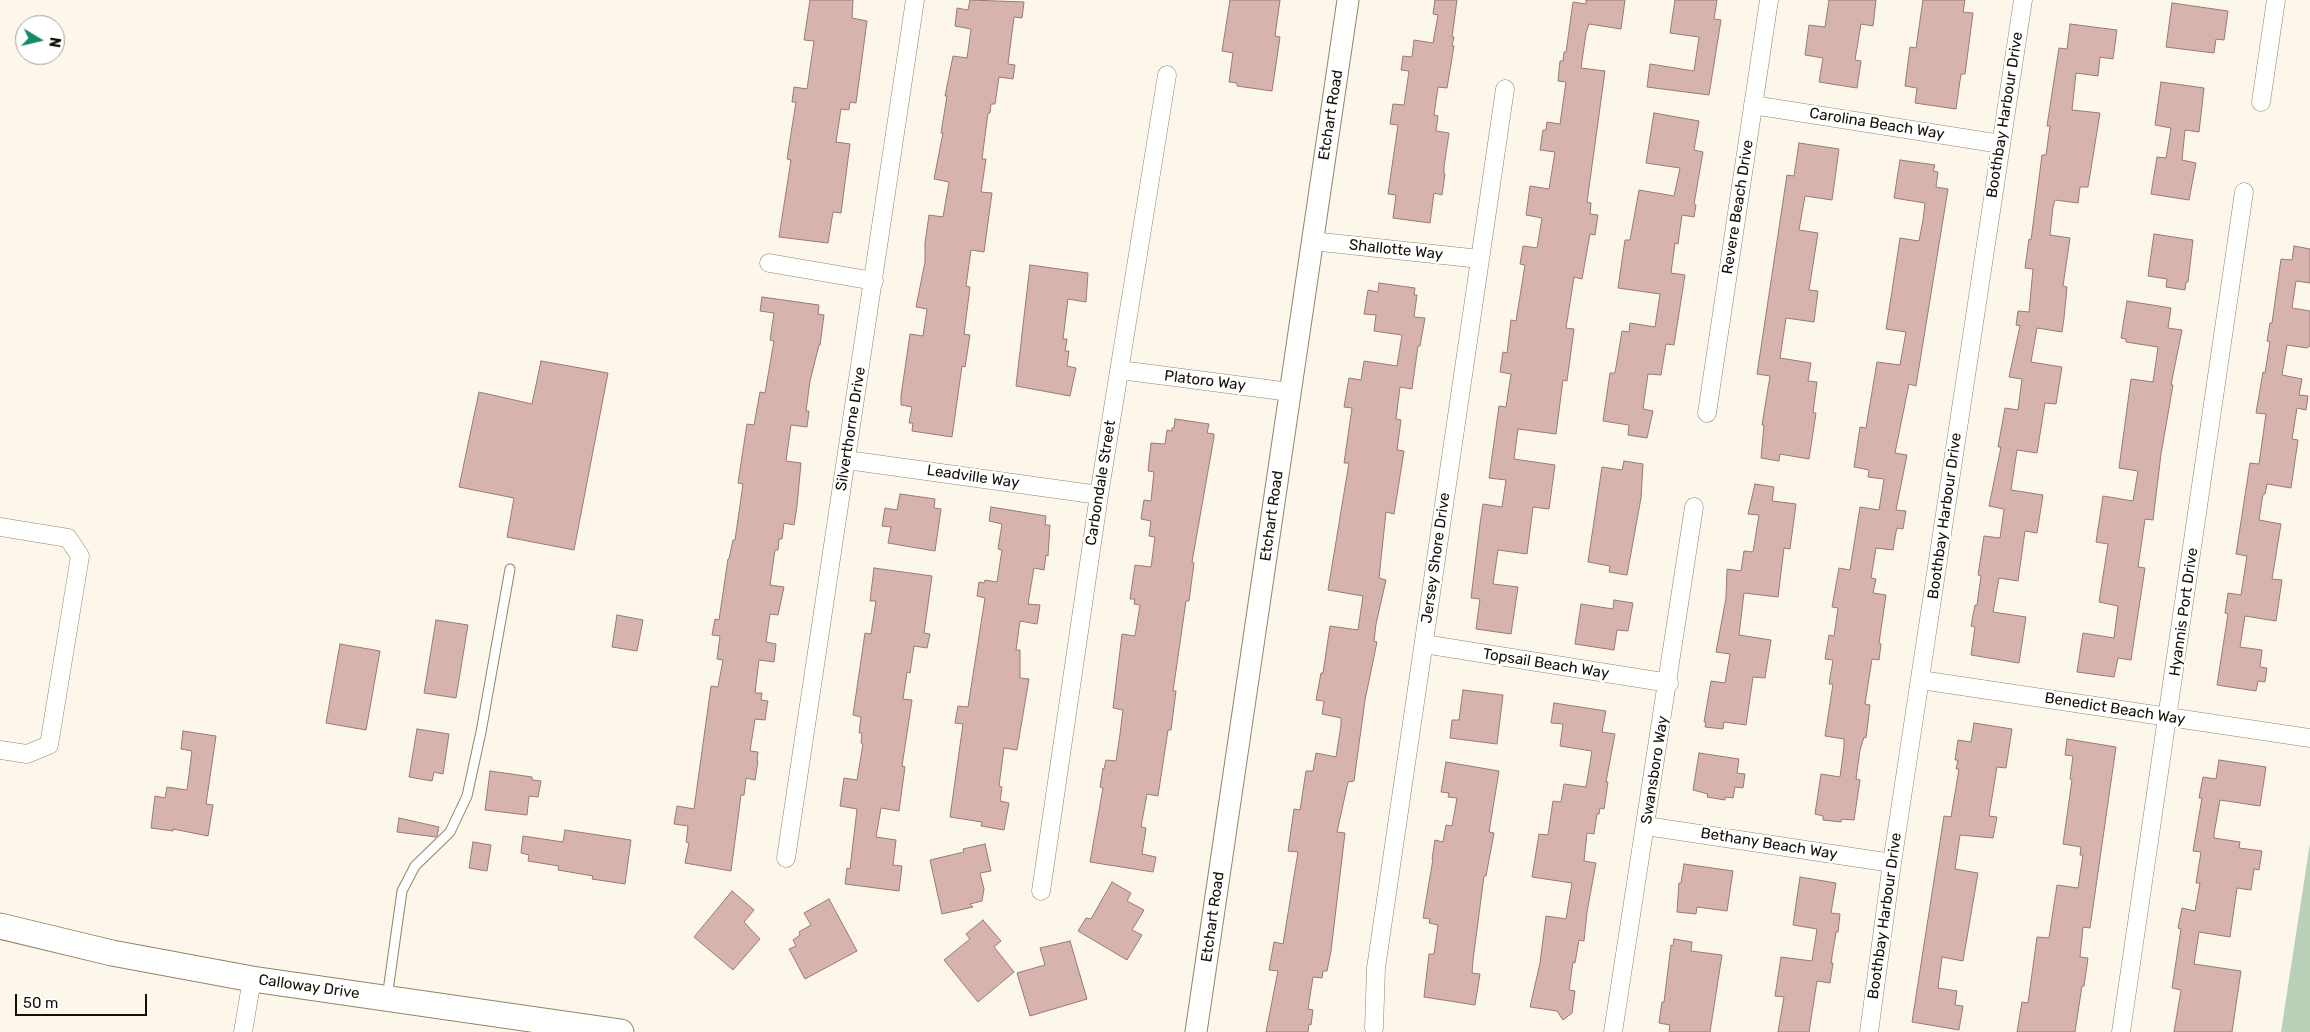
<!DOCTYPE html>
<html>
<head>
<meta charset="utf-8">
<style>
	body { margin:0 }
	#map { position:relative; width:2310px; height:1032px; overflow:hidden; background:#fdf7eb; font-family:Rubik,sans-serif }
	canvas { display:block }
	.north { position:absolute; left:15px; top:15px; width:50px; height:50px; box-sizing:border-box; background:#fff; border:1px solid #a19f9b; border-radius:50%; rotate:99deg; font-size:14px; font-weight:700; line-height:20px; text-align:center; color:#151006 }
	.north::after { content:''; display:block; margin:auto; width:18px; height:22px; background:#168a6b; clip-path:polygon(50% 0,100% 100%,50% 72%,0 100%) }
	.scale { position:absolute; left:15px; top:994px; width:132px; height:22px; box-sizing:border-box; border:2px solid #151006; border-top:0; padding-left:6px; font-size:15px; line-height:18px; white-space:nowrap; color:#151006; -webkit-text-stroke:4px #fff; paint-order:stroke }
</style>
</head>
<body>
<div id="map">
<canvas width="2310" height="1032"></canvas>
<div class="north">N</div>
<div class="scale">50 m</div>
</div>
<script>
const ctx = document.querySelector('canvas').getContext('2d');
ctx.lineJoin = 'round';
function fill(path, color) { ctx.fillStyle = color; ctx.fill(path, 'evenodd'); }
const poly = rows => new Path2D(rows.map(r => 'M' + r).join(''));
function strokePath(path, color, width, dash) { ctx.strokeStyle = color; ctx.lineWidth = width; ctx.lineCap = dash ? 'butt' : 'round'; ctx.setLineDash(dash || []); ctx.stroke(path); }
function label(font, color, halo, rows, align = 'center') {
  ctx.font = font + ' Rubik,sans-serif'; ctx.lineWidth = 5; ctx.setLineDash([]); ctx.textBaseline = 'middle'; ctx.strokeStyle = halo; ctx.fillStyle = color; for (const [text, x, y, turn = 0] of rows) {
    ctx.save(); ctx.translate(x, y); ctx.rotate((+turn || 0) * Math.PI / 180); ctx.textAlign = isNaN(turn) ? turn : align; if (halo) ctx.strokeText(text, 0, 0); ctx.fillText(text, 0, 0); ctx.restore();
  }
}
const green = poly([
	[2310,843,2310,1032,2281,1032]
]);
const building = poly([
	[810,0,853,0,852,18,867,21,856,103,850,102,849,110,841,109,836,142,850,144,841,213,833,212,828,243,779,237,791,160,787,159,796,102,792,102,794,87,807,89,814,41,804,40,810,0],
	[970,0,1024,2,1022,18,1014,17,1008,64,1015,65,1013,79,999,77,995,104,991,104,990,113,988,113,982,159,986,159,981,192,992,193,984,252,971,250,966,286,970,287,964,334,970,335,965,367,962,366,952,437,912,431,913,423,909,423,912,407,901,405,901,396,910,334,923,336,927,309,916,307,925,262,925,243,929,215,943,217,949,182,934,179,943,133,941,133,947,96,945,96,953,56,967,58,971,29,955,26,957,8,968,10,970,0],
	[1230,0,1280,0,1275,36,1280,37,1272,91,1237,86,1237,83,1229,82,1233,53,1222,51,1230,0],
	[1435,0,1457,0,1452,37,1454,37,1452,46,1454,46,1447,88,1438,87,1434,115,1438,116,1436,131,1449,133,1444,167,1444,174,1445,174,1442,195,1434,193,1430,223,1393,218,1396,195,1388,194,1398,125,1390,124,1393,104,1404,105,1409,71,1401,70,1403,56,1412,57,1414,40,1433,43,1438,15,1433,14,1435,0],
	[1586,0,1625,0,1621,29,1589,24,1586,33,1581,68,1605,71,1587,202,1591,203,1590,214,1598,215,1595,235,1590,234,1582,279,1574,277,1566,328,1574,329,1567,381,1563,380,1556,434,1518,429,1514,459,1555,465,1549,509,1533,507,1527,554,1498,550,1493,584,1518,587,1511,634,1476,629,1480,599,1471,598,1480,524,1483,504,1502,507,1506,480,1489,478,1499,406,1506,407,1511,374,1500,372,1503,352,1507,353,1511,320,1516,321,1525,265,1520,264,1523,246,1537,248,1542,218,1526,215,1530,186,1549,189,1555,152,1540,150,1543,130,1546,130,1547,122,1560,124,1566,82,1558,81,1560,61,1563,61,1564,52,1566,52,1573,2,1586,4,1586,0],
	[1675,0,1717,0,1714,19,1721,20,1709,95,1647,87,1650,64,1694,71,1699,37,1670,33,1675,0],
	[1829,0,1876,0,1873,26,1861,24,1855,60,1861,61,1857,88,1819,82,1823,58,1805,55,1809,25,1825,27,1829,0],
	[1923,0,1965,0,1963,12,1973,13,1965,74,1961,74,1956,109,1915,103,1917,88,1905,86,1910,47,1916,48,1923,0],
	[2172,3,2228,11,2224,40,2216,39,2214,53,2166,47,2172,3],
	[2070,24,2117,30,2113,59,2100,57,2098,76,2076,73,2072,110,2100,113,2088,187,2080,187,2078,203,2055,200,2053,207,2050,235,2070,238,2063,286,2067,287,2064,318,2062,332,2037,328,2031,362,2062,367,2056,404,2045,403,2037,453,2017,450,2011,490,2043,495,2037,533,2025,531,2018,581,1999,578,1993,612,2026,617,2019,663,1971,655,1975,627,1971,626,1975,605,1977,605,1981,576,1978,575,1984,536,2000,538,2004,509,1989,506,2001,447,1998,447,2005,408,2018,410,2022,379,2009,377,2020,326,2016,325,2018,311,2029,312,2033,269,2025,268,2029,239,2031,240,2042,155,2046,155,2050,126,2047,126,2059,48,2067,49,2070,24],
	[2161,82,2204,88,2199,132,2185,130,2182,160,2196,163,2189,200,2151,194,2157,157,2166,158,2171,128,2155,125,2161,82],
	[1654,113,1699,121,1694,150,1703,152,1694,204,1696,205,1694,217,1682,215,1678,244,1675,243,1671,273,1685,275,1674,345,1666,344,1661,375,1648,374,1643,409,1653,411,1647,438,1628,435,1629,425,1603,421,1610,373,1615,373,1622,331,1629,332,1630,323,1655,327,1660,294,1618,288,1625,240,1630,240,1639,190,1674,196,1680,168,1646,163,1654,113],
	[1799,143,1839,149,1832,200,1805,196,1799,230,1818,233,1809,290,1818,291,1814,322,1786,318,1780,358,1811,363,1808,381,1817,382,1813,413,1816,413,1809,459,1780,454,1779,461,1761,458,1764,425,1762,425,1770,376,1757,374,1787,175,1794,176,1799,143],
	[1900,160,1935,165,1933,171,1938,172,1936,187,1948,189,1916,386,1909,384,1895,453,1907,455,1896,510,1906,511,1903,529,1897,528,1896,532,1893,550,1876,548,1871,578,1876,579,1873,593,1886,595,1879,643,1881,644,1879,660,1872,659,1865,704,1870,705,1868,722,1866,738,1864,737,1860,750,1856,779,1860,780,1854,820,1842,819,1841,822,1823,820,1823,816,1815,814,1821,774,1840,777,1844,747,1844,739,1825,736,1833,684,1829,684,1833,660,1825,659,1829,635,1834,636,1838,608,1832,607,1839,568,1850,570,1860,507,1879,510,1884,479,1868,477,1869,470,1854,467,1860,427,1866,428,1877,362,1900,365,1906,332,1886,329,1892,291,1900,238,1919,241,1923,220,1925,203,1894,198,1900,160],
	[2154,234,2193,240,2188,282,2186,282,2185,290,2166,287,2167,279,2148,276,2154,234],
	[2294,246,2310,249,2310,283,2296,281,2292,308,2310,311,2310,346,2307,348,2287,345,2282,375,2302,379,2299,395,2308,396,2306,410,2297,408,2292,439,2298,440,2291,488,2267,484,2265,494,2263,494,2259,520,2281,524,2272,579,2282,580,2276,621,2245,616,2240,647,2262,650,2260,667,2267,668,2265,682,2258,681,2256,691,2217,685,2228,614,2225,613,2228,593,2241,595,2247,556,2236,554,2250,463,2259,464,2266,414,2256,413,2263,372,2265,373,2270,342,2267,341,2270,323,2272,323,2281,259,2292,260,2294,246],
	[1030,265,1088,273,1086,302,1068,299,1063,339,1067,339,1065,351,1069,351,1067,366,1076,368,1070,396,1016,386,1030,265],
	[1379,283,1415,288,1414,295,1417,295,1414,317,1425,318,1420,346,1418,346,1412,389,1400,387,1396,419,1401,420,1397,450,1404,451,1394,514,1386,512,1379,578,1386,580,1376,624,1374,641,1377,642,1365,700,1354,781,1348,782,1337,832,1345,833,1331,951,1327,971,1323,971,1322,978,1313,977,1308,1009,1313,1010,1311,1025,1309,1024,1308,1032,1266,1032,1278,971,1269,970,1274,942,1283,944,1298,852,1288,851,1294,809,1300,810,1306,771,1313,771,1316,753,1336,757,1341,725,1341,718,1322,714,1324,701,1316,700,1321,673,1323,673,1330,626,1358,630,1363,596,1328,590,1349,463,1344,463,1352,408,1344,407,1349,378,1361,380,1364,361,1397,366,1402,335,1374,331,1376,315,1364,314,1368,290,1378,292,1379,283],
	[762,297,819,305,818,314,824,315,820,345,819,345,810,381,806,411,809,411,807,427,791,425,786,461,801,463,797,506,794,525,784,523,782,539,779,539,778,550,775,550,770,585,784,587,778,615,770,614,766,642,776,644,774,662,759,660,755,693,762,693,761,700,768,701,767,706,765,720,755,719,750,751,758,752,757,761,758,761,755,780,746,778,744,795,741,795,731,871,685,863,689,843,686,842,688,826,674,824,677,806,694,809,711,686,718,687,723,660,717,659,720,636,712,635,715,619,719,620,728,559,729,559,733,540,735,540,743,484,738,483,747,424,754,425,760,392,765,393,774,341,770,340,774,313,760,311,762,297],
	[2127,301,2171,308,2168,328,2182,330,2171,385,2173,385,2161,454,2153,520,2145,519,2138,567,2145,568,2131,660,2118,658,2114,677,2077,672,2083,633,2114,638,2118,606,2099,602,2108,544,2096,542,2100,516,2103,496,2133,501,2138,471,2119,468,2131,379,2153,382,2158,347,2126,342,2126,339,2121,338,2127,301],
	[541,361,608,373,574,550,507,537,514,498,459,487,479,392,532,404,541,361],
	[1175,419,1209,424,1207,433,1214,434,1214,437,1192,562,1194,563,1189,601,1186,601,1180,643,1173,691,1176,691,1171,730,1168,730,1158,796,1147,794,1141,827,1146,828,1142,854,1156,857,1153,872,1090,862,1103,788,1100,787,1103,768,1104,769,1106,760,1116,761,1120,734,1123,710,1113,708,1122,634,1135,636,1140,605,1134,604,1135,599,1130,599,1135,565,1151,567,1155,537,1149,536,1151,521,1141,519,1144,500,1151,501,1154,472,1148,471,1151,443,1165,444,1167,430,1172,431,1172,428,1174,428,1175,419],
	[1624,461,1643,464,1641,498,1627,575,1609,572,1610,566,1588,562,1602,467,1622,470,1624,461],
	[1755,484,1774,487,1772,501,1796,504,1790,549,1784,548,1778,597,1744,593,1739,635,1771,640,1765,678,1753,677,1746,725,1724,722,1723,729,1705,727,1706,722,1704,722,1711,681,1725,683,1730,654,1716,652,1726,598,1727,569,1741,571,1744,551,1753,552,1759,515,1748,514,1755,484],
	[900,494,935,499,934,508,941,509,935,551,888,543,891,527,882,526,885,508,897,510,900,494],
	[991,507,1046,516,1045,525,1050,525,1048,556,1046,555,1044,570,1034,568,1028,604,1040,605,1037,624,1020,621,1016,650,1020,650,1020,678,1029,679,1017,750,1004,748,999,786,1002,787,1000,801,1009,803,1004,830,981,826,982,822,950,817,963,724,955,723,958,706,968,707,985,598,977,596,979,582,984,583,985,580,997,582,1002,550,998,549,1002,524,989,521,991,507],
	[874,568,932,576,924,633,930,634,927,648,914,646,910,673,907,672,903,699,912,700,902,766,905,767,899,811,881,808,876,837,896,840,893,865,902,866,899,891,845,884,847,868,850,869,857,809,840,806,844,778,857,780,863,744,861,743,862,733,859,733,861,717,853,715,865,633,871,634,876,601,870,601,874,568],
	[1614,600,1633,603,1628,631,1617,630,1614,650,1575,644,1581,604,1613,609,1614,600],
	[617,615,643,620,637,651,612,647,617,615],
	[436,620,468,625,456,698,424,693,436,620],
	[340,644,380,651,366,730,326,723,340,644],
	[1463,690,1503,695,1497,744,1450,738,1452,720,1459,720,1463,690],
	[1554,703,1606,711,1602,732,1615,734,1606,782,1608,782,1604,809,1600,808,1599,814,1597,814,1594,834,1587,833,1584,861,1596,863,1587,912,1584,941,1579,940,1575,963,1573,962,1569,990,1575,991,1572,1013,1563,1020,1557,1011,1530,1007,1540,963,1546,916,1566,919,1572,883,1532,877,1539,834,1548,835,1553,801,1561,802,1564,784,1586,787,1592,751,1560,746,1563,724,1551,723,1554,703],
	[1974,723,2012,729,2006,768,1997,767,1989,816,1997,817,1993,838,1960,835,1955,869,1978,873,1963,961,1942,957,1938,988,1957,991,1955,1005,1963,1006,1959,1030,1912,1022,1944,816,1951,817,1959,769,1956,769,1958,760,1955,760,1958,740,1971,742,1974,723],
	[417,729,449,734,443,774,434,772,432,781,409,777,417,729],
	[183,731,216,736,206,804,213,805,208,836,173,829,173,831,151,828,155,796,165,798,167,787,187,790,192,751,181,749,183,731],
	[2067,739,2116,747,2090,928,2083,927,2080,957,2088,958,2084,986,2082,986,2075,1032,2017,1032,2022,1002,2028,1003,2037,937,2049,938,2057,885,2078,888,2083,855,2080,855,2081,847,2063,844,2072,780,2070,779,2073,756,2065,755,2067,739],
	[1699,753,1739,759,1737,773,1745,774,1743,788,1735,787,1733,798,1725,797,1725,800,1707,797,1708,794,1693,790,1699,753],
	[2219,760,2266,767,2260,806,2220,800,2214,834,2214,838,2240,842,2239,848,2262,851,2259,870,2254,869,2251,890,2237,888,2230,937,2199,932,2194,964,2241,971,2232,1032,2174,1032,2181,990,2172,988,2181,929,2178,928,2182,908,2195,911,2200,883,2196,883,2201,852,2193,851,2202,798,2199,798,2203,777,2216,779,2219,760],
	[1446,762,1499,771,1489,832,1494,833,1486,876,1484,876,1473,960,1472,973,1480,974,1475,1005,1424,997,1429,954,1434,954,1438,925,1429,923,1430,919,1423,918,1433,859,1432,859,1435,840,1443,842,1446,825,1452,826,1457,798,1448,797,1449,793,1441,792,1446,762],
	[490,771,532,777,532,780,541,781,538,797,529,796,527,815,485,810,490,771],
	[399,818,439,827,437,836,436,837,397,832,399,818],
	[565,830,631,840,625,884,592,879,593,876,558,870,559,866,528,861,529,855,521,853,523,836,563,842,565,830],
	[473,842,491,845,487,871,469,868,473,842],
	[985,844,991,871,980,873,984,889,982,901,970,904,973,907,942,914,930,860,964,852,963,849,985,844],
	[1684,864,1733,871,1727,911,1697,907,1696,914,1677,912,1679,883,1681,883,1684,864],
	[1800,877,1836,883,1831,913,1840,914,1838,932,1836,932,1831,963,1833,963,1830,983,1817,981,1809,1032,1778,1032,1784,997,1775,996,1781,957,1812,961,1817,929,1793,925,1800,877],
	[1112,882,1131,893,1127,901,1144,910,1132,930,1142,935,1127,960,1078,931,1086,918,1091,919,1112,882],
	[732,891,754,910,744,922,760,939,733,970,694,937,732,891],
	[829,899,857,951,805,979,789,949,796,946,793,940,800,935,799,932,811,925,804,913,829,899],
	[983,920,1001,941,994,947,1014,972,978,1002,944,960,970,939,966,934,983,920],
	[1674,939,1692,942,1691,951,1722,955,1710,1032,1669,1032,1670,1025,1659,1023,1662,1002,1664,1002,1671,945,1673,946,1674,939],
	[1070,941,1087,999,1030,1016,1017,973,1045,965,1040,948,1070,941]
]);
const service = poly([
	[387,998,402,891,415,866,450,832,467,796,481,732,510,569]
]);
const minor = poly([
	[2261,102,2276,0],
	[1753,105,2001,144],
	[1312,241,1480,259],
	[769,263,874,281],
	[1120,370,1290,392],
	[1707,413,1769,0],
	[847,460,1099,495],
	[0,527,68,538,80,556,49,745,27,754,0,750],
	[1424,644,1669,683],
	[1921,680,2310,738],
	[1646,826,1892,863],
	[786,858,915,0],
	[1041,891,1099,495,1167,75],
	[1374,1028,1376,968,1505,89],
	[243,1032,252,979],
	[1613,1032,1694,507],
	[1869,1032,1892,863,2023,0],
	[2121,1032,2244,192]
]);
const tertiary = poly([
	[1196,1032,1348,0]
]);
const secondary = poly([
	[0,926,112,953,252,979,621,1032]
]);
const streetNames = [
	["Etchart Road",1331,115,-81],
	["Boothbay Harbour Drive",2005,115,-81],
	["Carolina Beach Way",1877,124,9],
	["Revere Beach Drive",1738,207,-81],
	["Shallotte Way",1396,250,6],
	["Platoro Way",1205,381,7],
	["Silverthorne Drive",851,429,-81],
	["Leadville Way",973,477,8],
	["Carbondale Street",1101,483,-81],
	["Etchart Road",1272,516,-82],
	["Boothbay Harbour Drive",1945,516,-82],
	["Jersey Shore Drive",1436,558,-82],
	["Hyannis Port Drive",2184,612,-82],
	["Topsail Beach Way",1546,664,9],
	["Benedict Beach Way",2115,709,9],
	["Swansboro Way",1655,770,-81],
	["Bethany Beach Way",1769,844,9],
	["Boothbay Harbour Drive",1885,916,-82],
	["Etchart Road",1213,917,-82],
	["Calloway Drive",309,987,8]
];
fill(green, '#b8d0b8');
fill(building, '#d7b3ae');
strokePath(building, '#9a7974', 1);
strokePath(service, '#928469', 11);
strokePath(minor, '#928469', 19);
strokePath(tertiary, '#928469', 23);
strokePath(secondary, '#928469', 27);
strokePath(service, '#fff', 9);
strokePath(minor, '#fff', 18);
strokePath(tertiary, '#fff', 21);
strokePath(secondary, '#fff', 25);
label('15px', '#151006', '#fff', streetNames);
</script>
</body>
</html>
